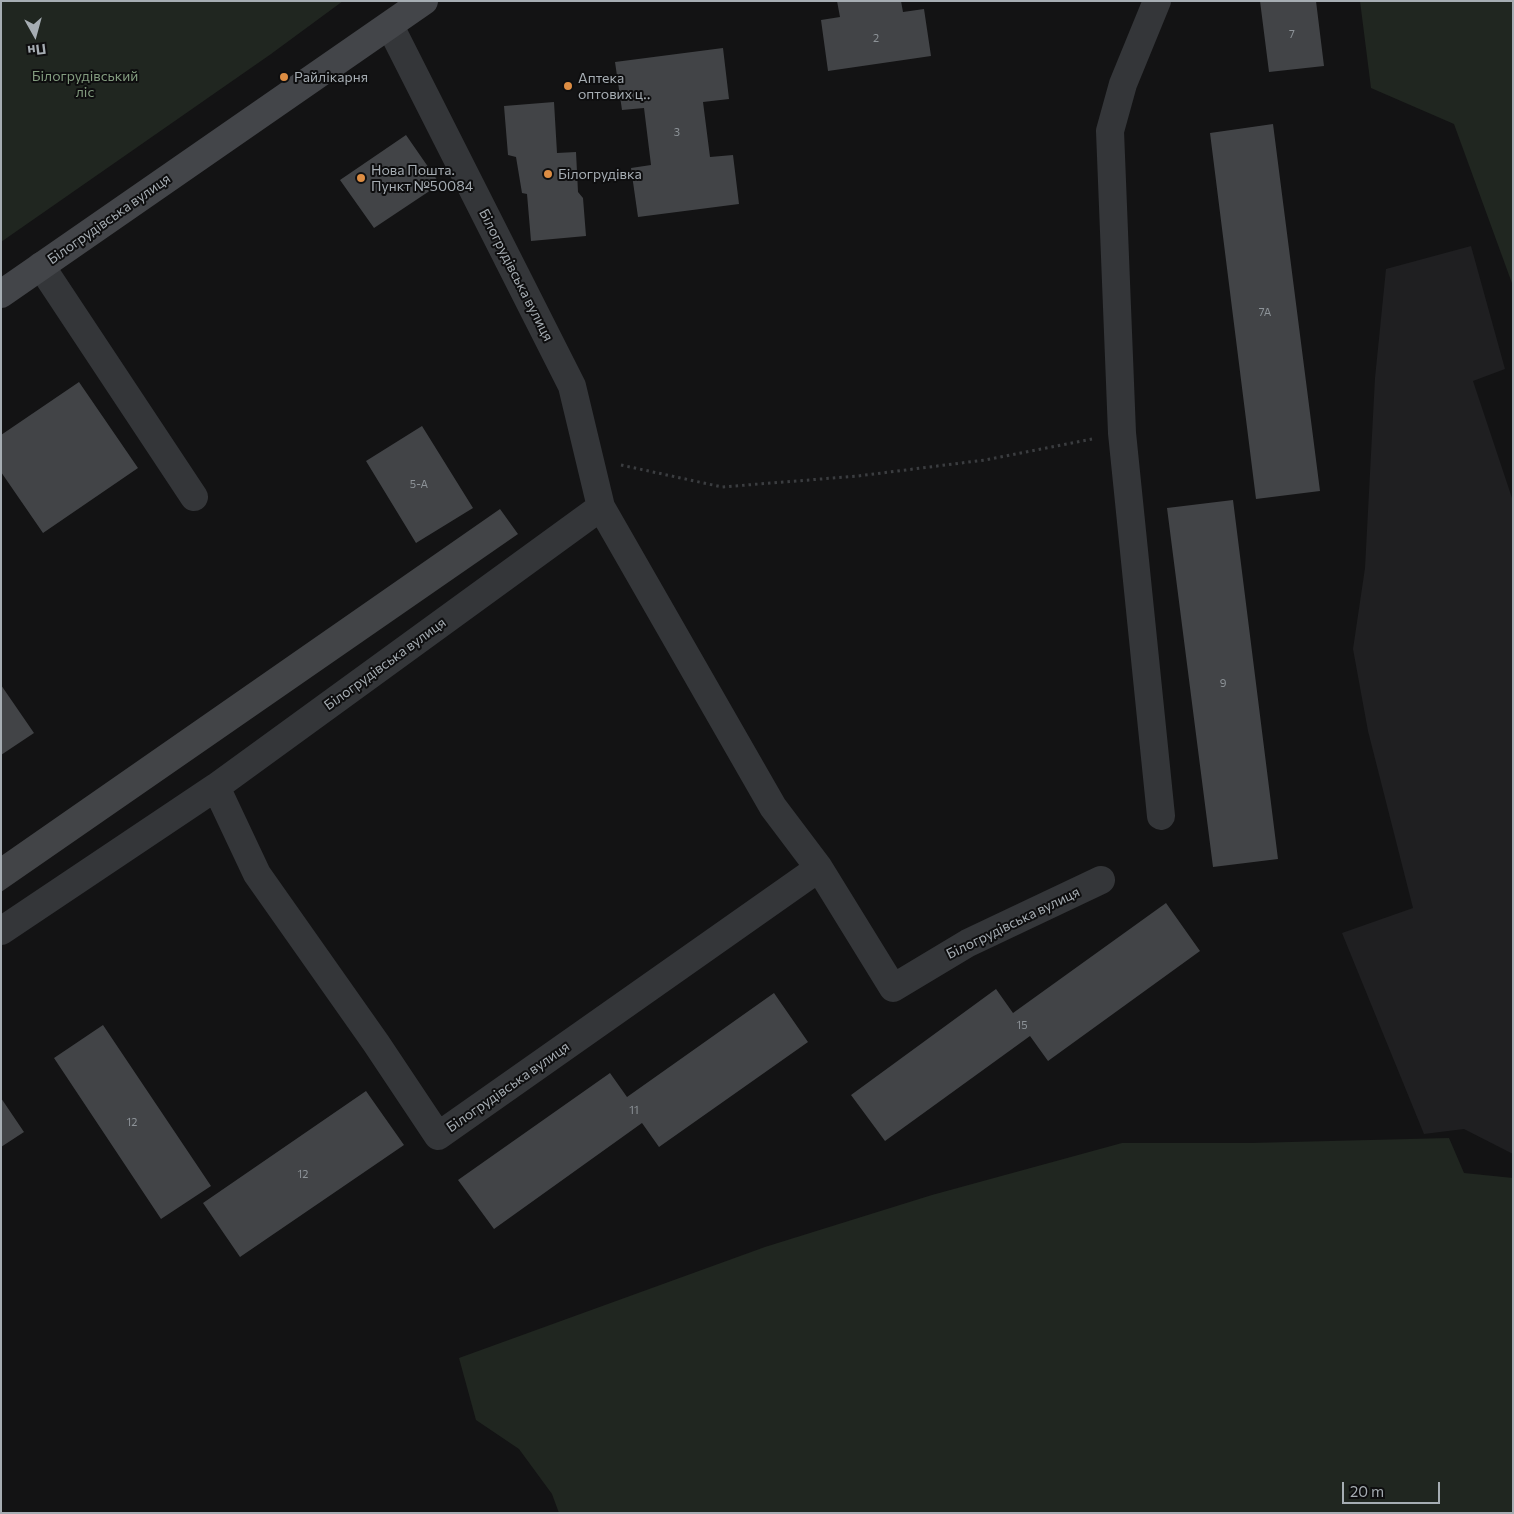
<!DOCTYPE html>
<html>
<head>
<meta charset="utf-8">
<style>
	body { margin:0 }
	#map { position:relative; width:1514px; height:1514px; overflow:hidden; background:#131314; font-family:Commissioner,sans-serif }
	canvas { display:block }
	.frame { position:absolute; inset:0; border:2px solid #a6adb3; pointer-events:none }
	.north { position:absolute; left:10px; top:10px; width:50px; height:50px; -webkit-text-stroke:4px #0e0e0f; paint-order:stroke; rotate:173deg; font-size:14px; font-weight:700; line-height:20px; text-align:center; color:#a6adb3 }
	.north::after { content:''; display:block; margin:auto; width:18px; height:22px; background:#a6adb3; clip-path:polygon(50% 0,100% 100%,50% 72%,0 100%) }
	.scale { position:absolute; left:1342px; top:1482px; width:98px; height:22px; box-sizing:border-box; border:2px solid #a6adb3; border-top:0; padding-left:6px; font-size:15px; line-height:18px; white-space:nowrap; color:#a6adb3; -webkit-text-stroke:4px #0e0e0f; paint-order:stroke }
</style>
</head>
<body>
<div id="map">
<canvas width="1514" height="1514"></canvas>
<div class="frame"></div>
<div class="north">Пн</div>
<div class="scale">20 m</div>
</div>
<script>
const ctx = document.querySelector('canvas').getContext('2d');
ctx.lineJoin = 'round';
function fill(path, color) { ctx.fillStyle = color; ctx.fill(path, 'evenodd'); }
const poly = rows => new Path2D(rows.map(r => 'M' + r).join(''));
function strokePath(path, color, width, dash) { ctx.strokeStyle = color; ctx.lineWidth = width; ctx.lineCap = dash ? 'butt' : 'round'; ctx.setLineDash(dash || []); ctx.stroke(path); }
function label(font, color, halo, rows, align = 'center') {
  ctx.font = font + ' Commissioner,sans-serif'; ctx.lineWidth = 4; ctx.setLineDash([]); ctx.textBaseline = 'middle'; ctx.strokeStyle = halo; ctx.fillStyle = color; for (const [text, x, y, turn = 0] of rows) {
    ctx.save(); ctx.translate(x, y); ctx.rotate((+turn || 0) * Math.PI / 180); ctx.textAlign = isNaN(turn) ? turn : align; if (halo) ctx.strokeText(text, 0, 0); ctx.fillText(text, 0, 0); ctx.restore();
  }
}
const built = poly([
	[1471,246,1505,369,1473,381,1513,501,1513,1154,1464,1129,1424,1134,1342,933,1413,908,1368,731,1353,649,1365,568,1375,378,1386,269]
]);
const green = poly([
	[1,1,343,1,271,54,1,242],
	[1360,1,1513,1,1513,286,1454,124,1371,88],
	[1449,1138,1464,1173,1513,1178,1513,1513,559,1513,552,1494,519,1449,476,1420,459,1358,765,1247,932,1195,1122,1143,1251,1143]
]);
const building = poly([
	[837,1,901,1,903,12,924,9,931,56,828,71,821,20,840,17],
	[1260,1,1316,1,1324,66,1269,72],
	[723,48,729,99,703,102,710,157,733,155,739,204,638,217,631,168,651,165,644,108,622,110,615,62],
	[554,102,557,153,576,152,578,192,583,198,586,236,531,241,527,194,522,193,516,157,508,155,504,106],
	[1273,124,1320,491,1256,499,1210,133],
	[406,135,440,184,374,228,340,180],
	[79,382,138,468,43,533,1,472,1,435],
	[422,426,473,508,416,543,366,461],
	[1233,500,1278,859,1213,867,1167,508],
	[500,509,518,534,1,892,1,856],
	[1,685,34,733,1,755],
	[1166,903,1200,951,1048,1061,1030,1036,885,1141,851,1095,996,989,1013,1013],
	[774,993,808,1042,659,1147,642,1123,494,1229,458,1180,610,1073,627,1097],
	[103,1025,211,1186,161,1219,54,1058],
	[366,1091,404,1145,240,1257,203,1203],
	[1,1098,24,1132,1,1147]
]);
const path = poly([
	[621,465,722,487,858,476,985,460,1092,439]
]);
const street = poly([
	[1157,1,1123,84,1110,131,1122,433,1161,816],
	[390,26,572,386,601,507,773,807,819,868,438,1136,376,1043,257,874,216,787,601,507],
	[41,266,194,497],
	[819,868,893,988,968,943,1101,880],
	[1,931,216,787]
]);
const secondary = poly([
	[1,294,424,1]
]);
const markers = [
	[284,77,5,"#dd8d43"],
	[568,86,5,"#dd8d43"],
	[548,174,5,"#dd8d43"],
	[361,178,5,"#dd8d43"]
];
const numberNames = [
	["7",1292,34],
	["2",876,38],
	["3",677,132],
	["7А",1265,312],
	["5-А",419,484],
	["9",1223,683],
	["15",1022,1025],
	["11",634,1110],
	["12",132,1122],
	["12",303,1174]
];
const parkNames = [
	["Білогрудівський",85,76],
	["ліс",85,92]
];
const poiNames = [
	["Райлікарня",294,77],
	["Аптека",578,78],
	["оптових ц‥",578,94],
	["Нова Пошта.",371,170],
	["Пункт №50084",371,186],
	["Білогрудівка",558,174]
];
const streetNames = [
	["Білогрудівська вулиця",109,219,-35],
	["Білогрудівська вулиця",516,275,63],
	["Білогрудівська вулиця",385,664,-36],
	["Білогрудівська вулиця",1013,923,-26],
	["Білогрудівська вулиця",508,1087,-35]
];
fill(built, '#1f1f21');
fill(green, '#202620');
fill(building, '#424447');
strokePath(path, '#3b3d40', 3, [2.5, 4]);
strokePath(street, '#343639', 28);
strokePath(secondary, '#434549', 28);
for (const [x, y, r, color] of markers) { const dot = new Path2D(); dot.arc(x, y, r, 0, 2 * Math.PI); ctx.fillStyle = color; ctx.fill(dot); strokePath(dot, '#0e0e0f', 2); }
label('11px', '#8d9398', null, numberNames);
label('14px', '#839c7f', '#0e0e0f', parkNames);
label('14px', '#a6adb3', '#0e0e0f', poiNames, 'left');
label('14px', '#a6adb3', '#0e0e0f', streetNames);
</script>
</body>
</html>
